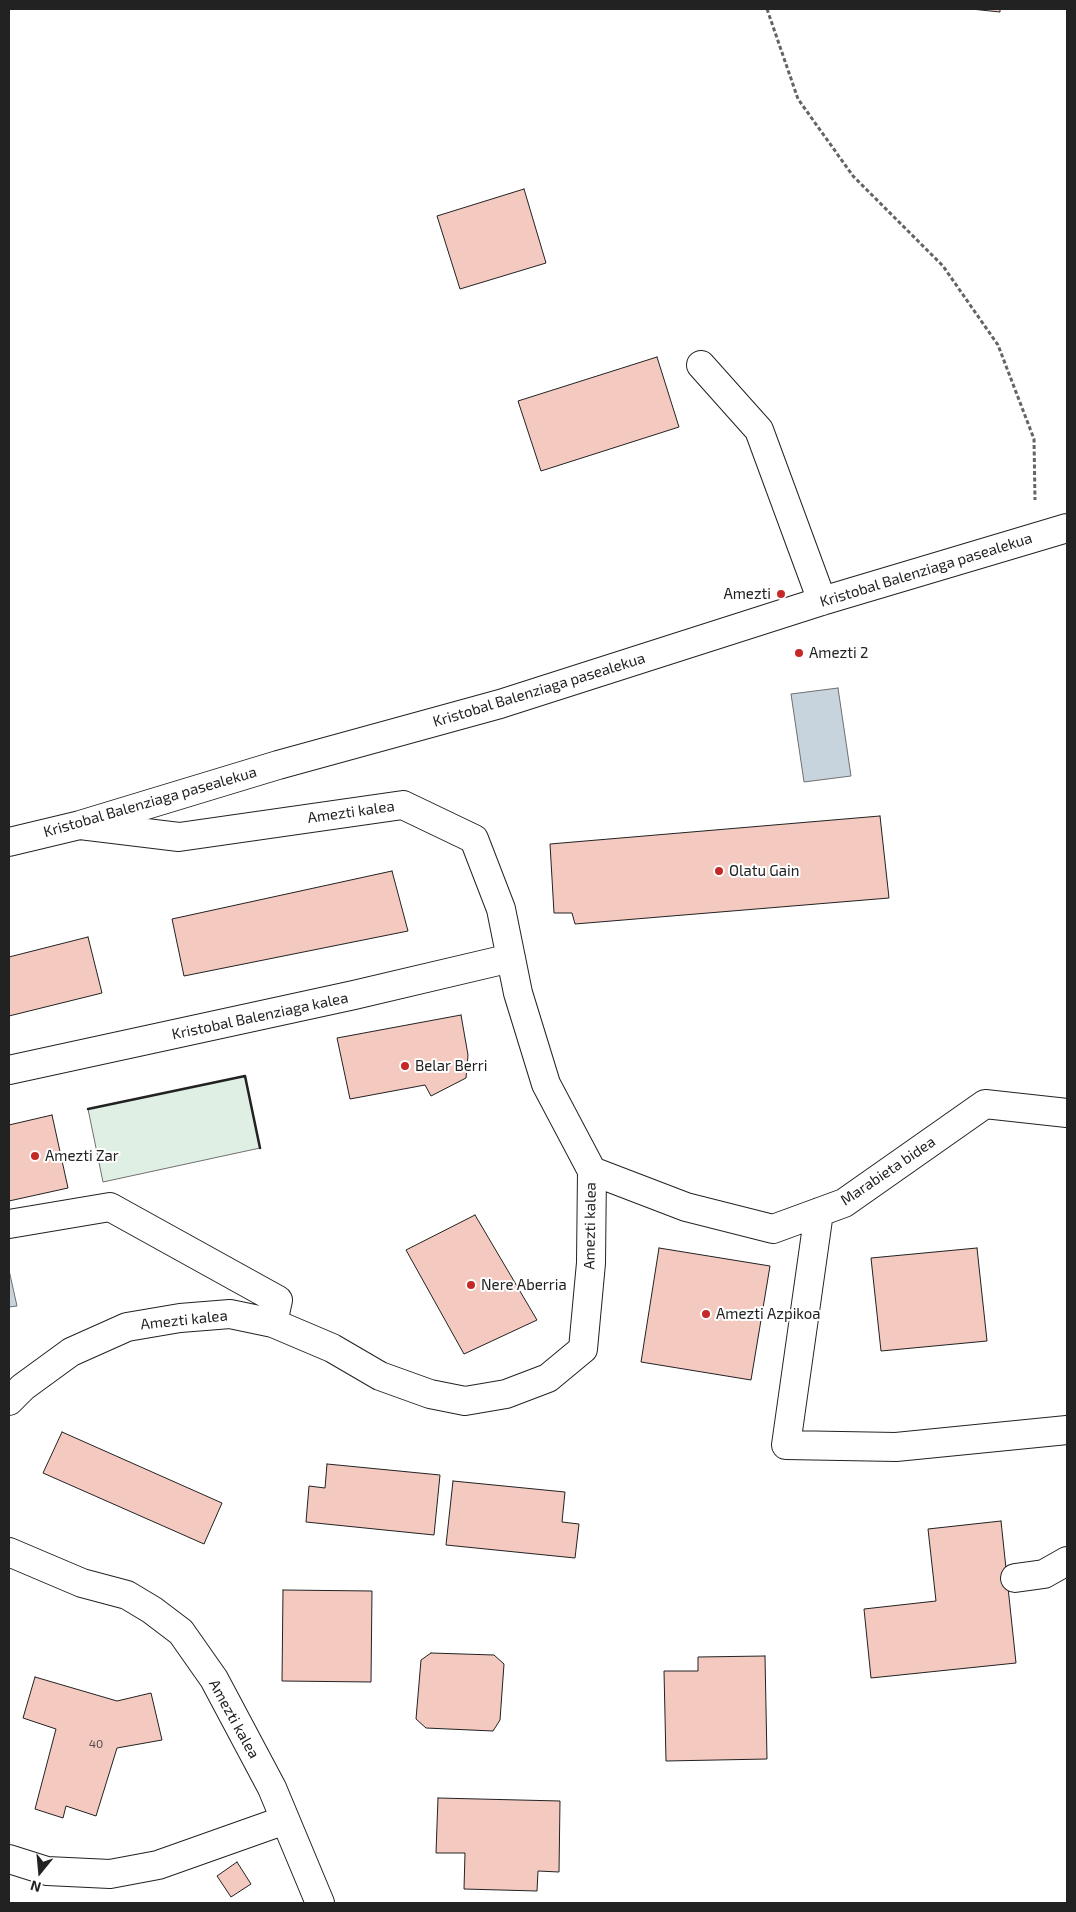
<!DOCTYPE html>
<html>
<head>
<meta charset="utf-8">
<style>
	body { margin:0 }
	#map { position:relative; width:1076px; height:1912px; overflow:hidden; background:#fff; font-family:"Exo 2",sans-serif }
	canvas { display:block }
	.frame { position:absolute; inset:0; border:10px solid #222; pointer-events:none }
	.north { position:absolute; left:15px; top:1847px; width:50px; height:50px; -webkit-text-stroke:4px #fff; paint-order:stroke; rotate:197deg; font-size:14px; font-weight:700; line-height:20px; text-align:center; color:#222 }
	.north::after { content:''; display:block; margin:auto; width:18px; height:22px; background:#222; clip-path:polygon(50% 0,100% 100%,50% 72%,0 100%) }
</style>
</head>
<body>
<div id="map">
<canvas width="1076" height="1912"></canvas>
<div class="frame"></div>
<div class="north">N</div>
</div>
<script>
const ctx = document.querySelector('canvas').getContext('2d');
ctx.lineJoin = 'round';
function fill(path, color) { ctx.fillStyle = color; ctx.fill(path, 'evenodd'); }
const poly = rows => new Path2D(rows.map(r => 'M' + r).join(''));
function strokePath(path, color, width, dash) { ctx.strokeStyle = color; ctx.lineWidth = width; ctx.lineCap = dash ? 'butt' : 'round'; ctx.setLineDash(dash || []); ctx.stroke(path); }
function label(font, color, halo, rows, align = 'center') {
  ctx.font = font + ' "Exo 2",sans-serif'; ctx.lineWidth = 4; ctx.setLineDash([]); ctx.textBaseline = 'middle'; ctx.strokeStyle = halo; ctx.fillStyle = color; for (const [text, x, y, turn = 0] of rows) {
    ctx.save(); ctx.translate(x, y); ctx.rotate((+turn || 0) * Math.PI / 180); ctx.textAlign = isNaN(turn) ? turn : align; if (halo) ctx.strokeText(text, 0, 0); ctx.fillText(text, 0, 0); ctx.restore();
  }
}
const green = poly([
	[245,1076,260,1148,103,1182,88,1109,245,1076]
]);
const water = poly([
	[838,688,851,776,804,782,791,694,838,688],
	[9,1270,17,1306,9,1307,9,1270]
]);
const building = poly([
	[971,9,1000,9,1000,12,971,9],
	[524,189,546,263,460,289,437,216,524,189],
	[657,357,679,427,541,471,518,401,657,357],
	[880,816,889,898,575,924,572,913,554,913,550,844,880,816],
	[392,871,408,931,184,976,172,919,392,871],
	[88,937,102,993,9,1016,9,957,88,937],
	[461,1015,468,1055,466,1078,431,1096,425,1085,350,1099,337,1038,461,1015],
	[52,1115,68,1188,9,1201,9,1125,52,1115],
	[475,1215,537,1320,464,1354,406,1250,475,1215],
	[659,1248,770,1266,751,1380,641,1362,659,1248],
	[977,1248,987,1341,881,1351,871,1258,977,1248],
	[62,1432,222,1503,204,1544,43,1473,62,1432],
	[327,1464,440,1475,434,1535,306,1522,309,1486,325,1488,327,1464],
	[453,1481,565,1492,562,1522,579,1524,575,1558,446,1545,453,1481],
	[1001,1521,1016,1663,871,1678,864,1609,936,1601,928,1529,1001,1521],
	[283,1590,372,1591,371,1682,282,1681,283,1590],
	[431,1653,494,1655,504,1664,500,1720,493,1731,426,1728,416,1719,421,1660,431,1653],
	[765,1656,767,1759,666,1761,664,1671,698,1671,698,1657,765,1656],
	[35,1677,117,1701,151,1693,162,1740,117,1748,96,1816,66,1806,63,1818,35,1809,56,1729,23,1718,35,1677],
	[438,1798,560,1801,559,1872,538,1871,537,1891,464,1889,465,1853,436,1853,438,1798],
	[237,1862,251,1884,231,1897,217,1876,237,1862]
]);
const path = poly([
	[767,9,798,99,853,176,943,266,998,345,1034,439,1035,500]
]);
const minor = poly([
	[701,365,759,430,822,601],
	[9,842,80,825,278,765,500,704,822,601,1067,528],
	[9,1070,354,995,511,958],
	[592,1171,686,1207,773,1229,844,1203,985,1104,1067,1113],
	[819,1212,786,1445,896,1447,1067,1430],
	[9,1224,110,1207,278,1300,273,1323],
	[9,1401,23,1387,71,1352,127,1327,180,1318,230,1314,273,1323,332,1348,380,1376,430,1394,465,1401,506,1394,548,1378,583,1349,591,1263,592,1171,546,1084,518,993,501,909,474,839,403,805,179,837,80,825],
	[9,1552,82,1583,127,1595,152,1610,181,1632,214,1679,272,1788,320,1903],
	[1015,1578,1044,1574,1067,1561],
	[9,1859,47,1871,110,1874,158,1865,285,1820]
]);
const wall = poly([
	[88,1109,245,1076,260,1148]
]);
const markers = [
	[781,594,5,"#c62828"],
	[799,653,5,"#c62828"],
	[719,871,5,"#c62828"],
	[405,1066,5,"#c62828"],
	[35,1156,5,"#c62828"],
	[471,1285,5,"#c62828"],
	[706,1314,5,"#c62828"]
];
const numberNames = [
	["40",96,1744]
];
const streetNames = [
	["Kristobal Balenziaga pasealekua",926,570,-17],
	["Kristobal Balenziaga pasealekua",539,690,-17],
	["Kristobal Balenziaga pasealekua",150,802,-16],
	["Amezti kalea",351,812,-8],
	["Kristobal Balenziaga kalea",260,1016,-12],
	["Marabieta bidea",888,1171,-34],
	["Amezti kalea",590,1226,-89],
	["Amezti kalea",184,1320,-6],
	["Amezti kalea",234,1719,61]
];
const poiNames = [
	["Amezti",771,594,"right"],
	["Amezti 2",809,653],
	["Olatu Gain",729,871],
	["Belar Berri",415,1066],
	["Amezti Zar",45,1156],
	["Nere Aberria",481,1285],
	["Amezti Azpikoa",716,1314]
];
fill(green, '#e0efe3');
strokePath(green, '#6f6f6f', 1);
fill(water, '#c7d3dd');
strokePath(water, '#6f6f6f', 1);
fill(building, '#f3c9c0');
strokePath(building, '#222', 1);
strokePath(minor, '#222', 30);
strokePath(path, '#646464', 3, [4, 2.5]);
strokePath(minor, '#fff', 28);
strokePath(wall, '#222', 2.5);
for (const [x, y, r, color] of markers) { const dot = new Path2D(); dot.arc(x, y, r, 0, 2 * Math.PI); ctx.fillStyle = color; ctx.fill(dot); strokePath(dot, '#fff', 2); }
label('12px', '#564c4a', null, numberNames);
label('15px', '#222', '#fff', streetNames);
label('15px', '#222', '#fff', poiNames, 'left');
</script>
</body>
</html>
